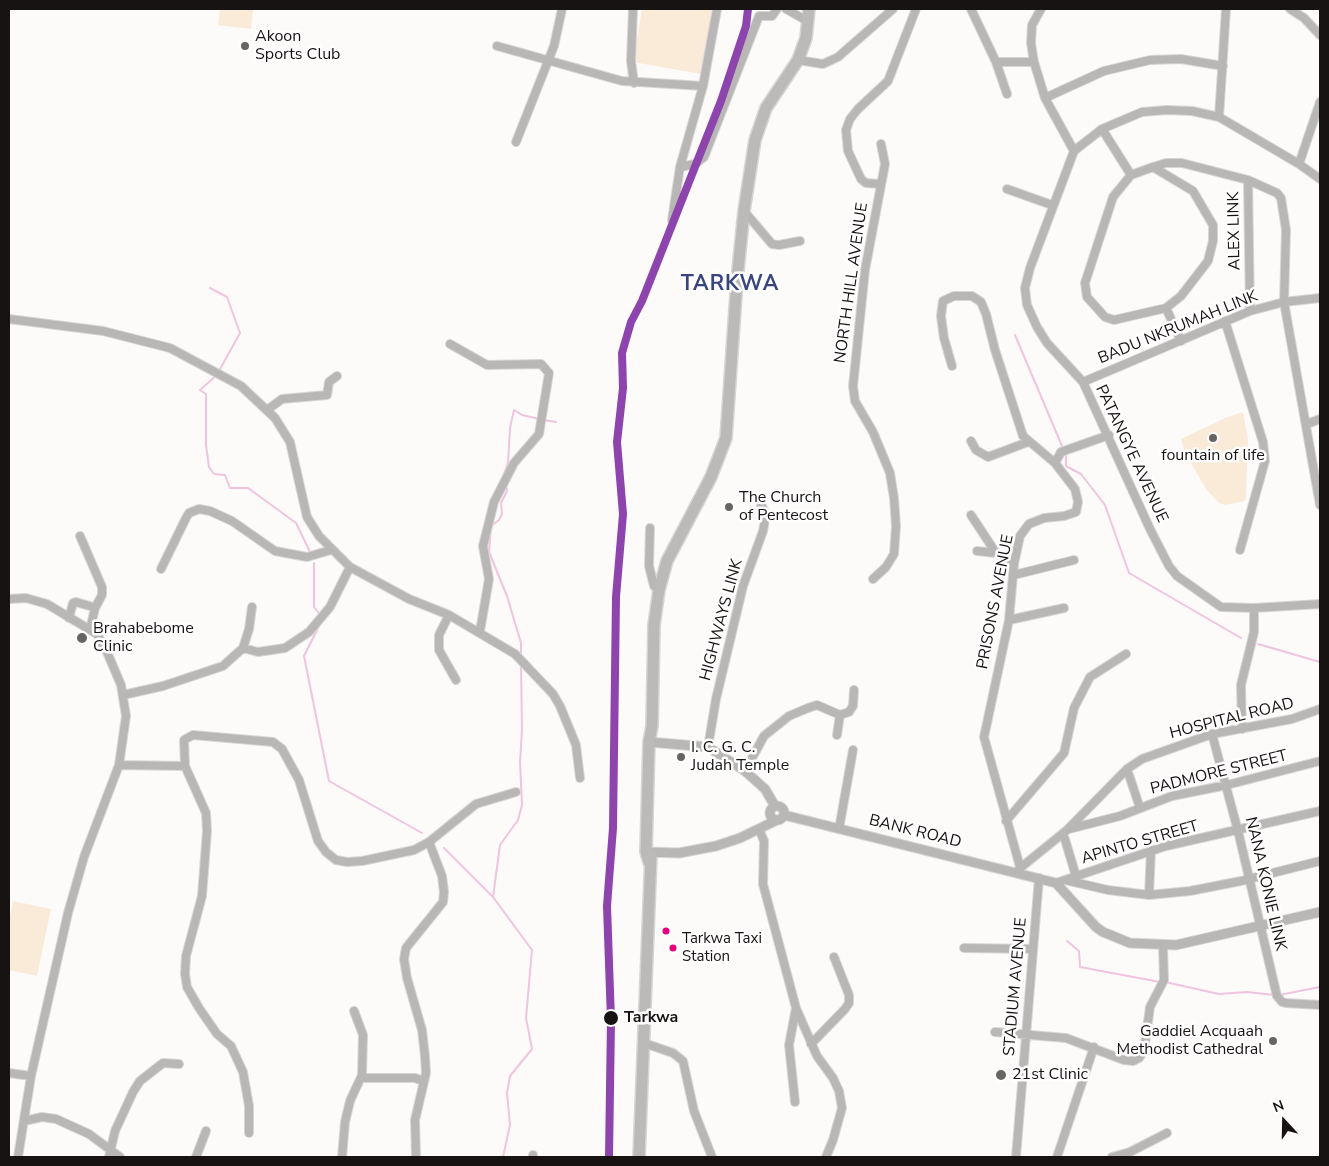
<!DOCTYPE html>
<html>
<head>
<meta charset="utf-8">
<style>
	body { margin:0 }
	#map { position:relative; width:1329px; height:1166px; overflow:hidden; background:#fdfbfa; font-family:"Nunito Sans",sans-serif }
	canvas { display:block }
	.frame { position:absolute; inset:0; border:10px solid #171312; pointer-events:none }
	.north { position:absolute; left:1259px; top:1096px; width:50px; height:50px; -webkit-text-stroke:4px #fff; paint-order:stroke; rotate:339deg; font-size:14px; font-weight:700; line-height:20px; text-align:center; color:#171312 }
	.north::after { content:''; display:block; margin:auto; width:18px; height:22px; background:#171312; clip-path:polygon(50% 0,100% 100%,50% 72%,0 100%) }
</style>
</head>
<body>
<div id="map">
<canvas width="1329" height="1166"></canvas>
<div class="frame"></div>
<div class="north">N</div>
</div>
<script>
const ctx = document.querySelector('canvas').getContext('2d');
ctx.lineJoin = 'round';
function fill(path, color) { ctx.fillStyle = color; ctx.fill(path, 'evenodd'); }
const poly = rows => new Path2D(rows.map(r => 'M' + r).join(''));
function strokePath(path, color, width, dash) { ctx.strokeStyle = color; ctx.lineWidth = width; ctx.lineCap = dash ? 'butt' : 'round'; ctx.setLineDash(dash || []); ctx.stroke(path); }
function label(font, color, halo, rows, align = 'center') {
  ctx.font = font + ' "Nunito Sans",sans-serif'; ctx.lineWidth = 5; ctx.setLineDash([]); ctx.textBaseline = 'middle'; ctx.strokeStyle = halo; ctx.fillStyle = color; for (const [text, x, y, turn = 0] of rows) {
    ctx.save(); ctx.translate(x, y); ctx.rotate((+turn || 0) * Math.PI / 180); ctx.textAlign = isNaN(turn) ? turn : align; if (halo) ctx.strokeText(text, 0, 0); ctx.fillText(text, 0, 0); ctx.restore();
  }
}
const green = poly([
	[220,9,253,9,251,29,218,25],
	[642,9,712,9,701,74,633,62],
	[1243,412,1248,440,1246,496,1245,501,1226,505,1219,503,1206,489,1185,453,1181,439,1225,418],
	[13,901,51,909,37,976,9,970,9,922]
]);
const stream = poly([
	[210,288,227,297,240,333,219,371],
	[1015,335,1062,446],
	[217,375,200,390,206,394,206,445,209,467,214,474,225,475,230,488,248,488,296,523,310,552],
	[544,420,556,422],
	[1066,455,1066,466,1081,474,1105,505,1129,573,1241,638],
	[503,476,508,463,510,428,514,410,522,415,539,419],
	[506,485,507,491,501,503,502,514,499,520,491,526,489,552,507,596,521,643,521,656],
	[314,563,314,607,321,616],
	[319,626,304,656,329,781,422,833],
	[1258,644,1320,662],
	[444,848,493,897,532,950,526,1018,532,1049,510,1076,507,1093,510,1125,503,1157],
	[493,897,500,845,518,820,522,805,520,762,522,730,521,665],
	[1067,941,1079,951,1080,967,1160,982],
	[1165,982,1219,994,1247,992,1274,995],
	[1279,995,1320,987]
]);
const minor = poly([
	[633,9,631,61,634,83],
	[786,9,809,22],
	[971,9,996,62,1034,62],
	[1041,9,1032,25,1031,43,1034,62,1045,98,1074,151],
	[1290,9,1304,18,1320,35],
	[497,46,622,81,703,86],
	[798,60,823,64,838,57,893,9],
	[996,62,1007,94],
	[1045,98,1104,71,1150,60,1181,59,1223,66],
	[1219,117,1226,9],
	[1102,129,1131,175],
	[516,142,554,46,562,9],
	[1074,151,1030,268,1025,288,1027,305,1037,327,1047,343,1083,382,1150,529,1169,566,1177,576,1221,607,1254,608,1320,604],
	[1074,151,1102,129,1142,112,1167,110,1192,111,1219,117,1299,164,1320,179],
	[1299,164,1320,102],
	[680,167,695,164,704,157,759,16,772,16,777,9],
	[1153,167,1166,163,1182,163,1248,180,1277,193,1281,198,1286,230,1284,302,1320,505],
	[1153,167,1193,191,1213,225,1213,241,1208,261,1181,296,1166,308,1114,320,1105,317,1087,297,1085,283,1113,197,1131,175,1153,167],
	[1248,180,1250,311],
	[880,184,866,183,861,179,848,151,846,130,850,119,858,109,888,81,916,9],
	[1007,189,1052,205],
	[744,211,772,244,779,245,800,241],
	[672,220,680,167,703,86,717,9],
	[1166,308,1181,341],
	[9,319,103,331,170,348,241,386,275,418,290,442,307,517,319,536,350,567,409,599,449,615,515,654,553,694,560,706,576,745,580,778],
	[1225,321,1263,442,1265,461,1240,550],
	[450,344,487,365,541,364,549,373,539,434,514,463,494,502,483,546,489,579,480,631],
	[952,366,944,338,941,316,943,301,954,296,972,296,981,302,986,314,995,350,1023,436,1055,463,1075,489,1078,502,1076,512,1064,516,1044,518,1029,524,1020,536,1014,564,1009,620,984,737,1020,867],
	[1083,382,1250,311,1284,302,1320,298],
	[267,410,282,399,327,395,329,382,337,376],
	[1307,424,1320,419],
	[971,441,976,450,988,457,1028,442],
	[1055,463,1061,452,1109,435],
	[971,515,996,553,1014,564],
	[650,528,649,566,654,586,659,590],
	[80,536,102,587,102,595,95,608],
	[977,551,996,553],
	[161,569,186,518,189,513,199,509,210,511,232,521,275,551,307,557,331,550],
	[1014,575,1074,560],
	[873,579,886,567,894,554,896,526,894,498,890,473,873,432,855,401,853,386,865,270,885,164,881,144],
	[9,599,26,598,47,604,97,634,107,652,121,685,126,716,119,765,84,857,68,913,31,1076,18,1157],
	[449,615,439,635,439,650,456,680],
	[69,618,73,603,76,602,93,607,95,608,90,630],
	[1009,620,1064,608],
	[243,648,258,652,285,648,309,632,330,607,350,567],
	[123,695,163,686,223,666,243,648,249,629,252,607],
	[840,715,849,712,853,706,854,690],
	[1242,729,1241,685,1254,632,1254,608],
	[1212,734,1238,831,1277,996,1282,1002,1286,1003,1320,1005],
	[708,747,716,699,743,586,763,531,766,514,760,503],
	[119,765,185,766,184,740,193,735,273,742,282,749,299,780,318,841,326,852,336,860,347,862,362,861,414,850,429,842,476,804,516,792],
	[185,766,206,813,207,831,202,896,186,956,185,974,187,987,199,1008,217,1034,231,1046,243,1072,249,1106,249,1133],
	[1127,769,1140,808],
	[745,771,764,736,789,716,808,708,817,705,840,715,837,735],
	[1006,821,1064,753,1074,708,1090,677,1126,654],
	[759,829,764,841,763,884,796,1008,817,1056,833,1078,839,1091,842,1108,833,1140,826,1157],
	[839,829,853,750],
	[1069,829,1120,816,1172,796,1227,785,1320,761],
	[1063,833,1076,876],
	[1019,869,1067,830,1127,769,1142,759,1212,734,1292,719,1320,709],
	[1065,880,1108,890,1149,895,1190,891,1241,881,1320,861],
	[1056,883,1166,846,1320,811],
	[1149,895,1151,850],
	[964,948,1033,949],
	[354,1011,363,1035,362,1075,365,1078,415,1078,423,1081],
	[995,1032,1066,1038,1124,1060,1133,1061,1139,1058,1144,1051,1150,1007,1164,980,1163,946],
	[644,1043,673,1053,683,1061,694,1111,712,1157],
	[811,1044,845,1009,849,1003,849,995,834,957],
	[9,1073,31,1076],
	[795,1102,789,1045,796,1008],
	[24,1121,42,1117,56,1119,89,1134,120,1157],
	[109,1157,115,1131,133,1092,140,1081,163,1063,179,1064],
	[196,1157,206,1131],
	[342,1157,345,1122,350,1101,362,1075],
	[416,1157,415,1120,426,1073,425,1056,422,1030,407,978,404,959,406,948,443,902,444,892,442,876,429,842],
	[533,1157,533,1155],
	[1016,1157,1039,878],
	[1057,1157,1094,1047],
	[1112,1157,1130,1152,1167,1133]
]);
const tertiary = poly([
	[649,742,708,747,745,771,765,789,775,806],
	'770 813a7 7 0 1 1 14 0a7 7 0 1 1-14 0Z',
	[784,815,1056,883,1096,927,1103,932,1130,943,1176,945,1320,912],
	[646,852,679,853,716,846,740,838,777,820]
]);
const primary = poly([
	[649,862,646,852,649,742,652,726,654,625,659,590,667,561,711,477,726,438,737,280,744,211,755,140,766,108,798,60,806,38,809,9],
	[639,1157,651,855]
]);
const rail1 = poly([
	[609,1157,611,1020,607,906,613,828,616,597,623,514,617,442,623,388,622,353,631,322,642,301,721,101,746,26,748,9]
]);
const markers = [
	[245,46,5,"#686463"],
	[1213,438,5,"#686463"],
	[729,507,5,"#686463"],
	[82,638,6,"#686463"],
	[681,757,5,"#686463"],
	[666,931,4.5,"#e5007d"],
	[673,948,4.5,"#e5007d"],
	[611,1018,8,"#171312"],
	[1273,1041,5,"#686463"],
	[1001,1075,6,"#686463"]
];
const busNames = [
	["Tarkwa Taxi",682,939],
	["Station",682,957]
];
const poiNames = [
	["Akoon",255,37],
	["Sports Club",255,55],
	["fountain of life",1213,456,"center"],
	["The Church",739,498],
	["of Pentecost",739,516],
	["Brahabebome",93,629],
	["Clinic",93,647],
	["I. C. G. C.",691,748],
	["Judah Temple",691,766],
	["Gaddiel Acquaah",1263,1032,"right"],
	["Methodist Cathedral",1263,1050,"right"],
	["21st Clinic",1012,1075]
];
const streetNames = [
	["ALEX LINK",1235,231,-91],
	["NORTH HILL AVENUE",852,283,-82],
	["BADU NKRUMAH LINK",1178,328,-22],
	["PATANGYE AVENUE",1131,454,65],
	["PRISONS AVENUE",996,602,-79],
	["HIGHWAYS LINK",722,620,-75],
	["HOSPITAL ROAD",1232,719,-14],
	["PADMORE STREET",1219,773,-14],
	["BANK ROAD",915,832,14],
	["APINTO STREET",1140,843,-16],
	["NANA KONIE LINK",1265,884,77],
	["STADIUM AVENUE",1016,987,-85]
];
const stopNames = [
	["Tarkwa",624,1018]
];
const districtNames = [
	["TARKWA",730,285]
];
fill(green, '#faead8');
strokePath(stream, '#f0c4df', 2);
strokePath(minor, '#d7d6d6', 10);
strokePath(tertiary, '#d7d6d6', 11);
strokePath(primary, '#d7d6d6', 14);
strokePath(minor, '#b8b7b6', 8);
strokePath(tertiary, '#b8b7b6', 9);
strokePath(primary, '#bcbab9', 11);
strokePath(rail1, '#8e44ad', 8);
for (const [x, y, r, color] of markers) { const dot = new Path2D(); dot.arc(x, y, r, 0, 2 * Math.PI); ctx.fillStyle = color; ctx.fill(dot); strokePath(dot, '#fff', 2); }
label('15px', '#171312', '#fff', busNames, 'left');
label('16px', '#171312', '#fff', poiNames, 'left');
label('16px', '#171312', '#fff', streetNames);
label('bold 16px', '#171312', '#fff', stopNames, 'left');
ctx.letterSpacing = '1px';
label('bold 21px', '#384580', '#fff', districtNames);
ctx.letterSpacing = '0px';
</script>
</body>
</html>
